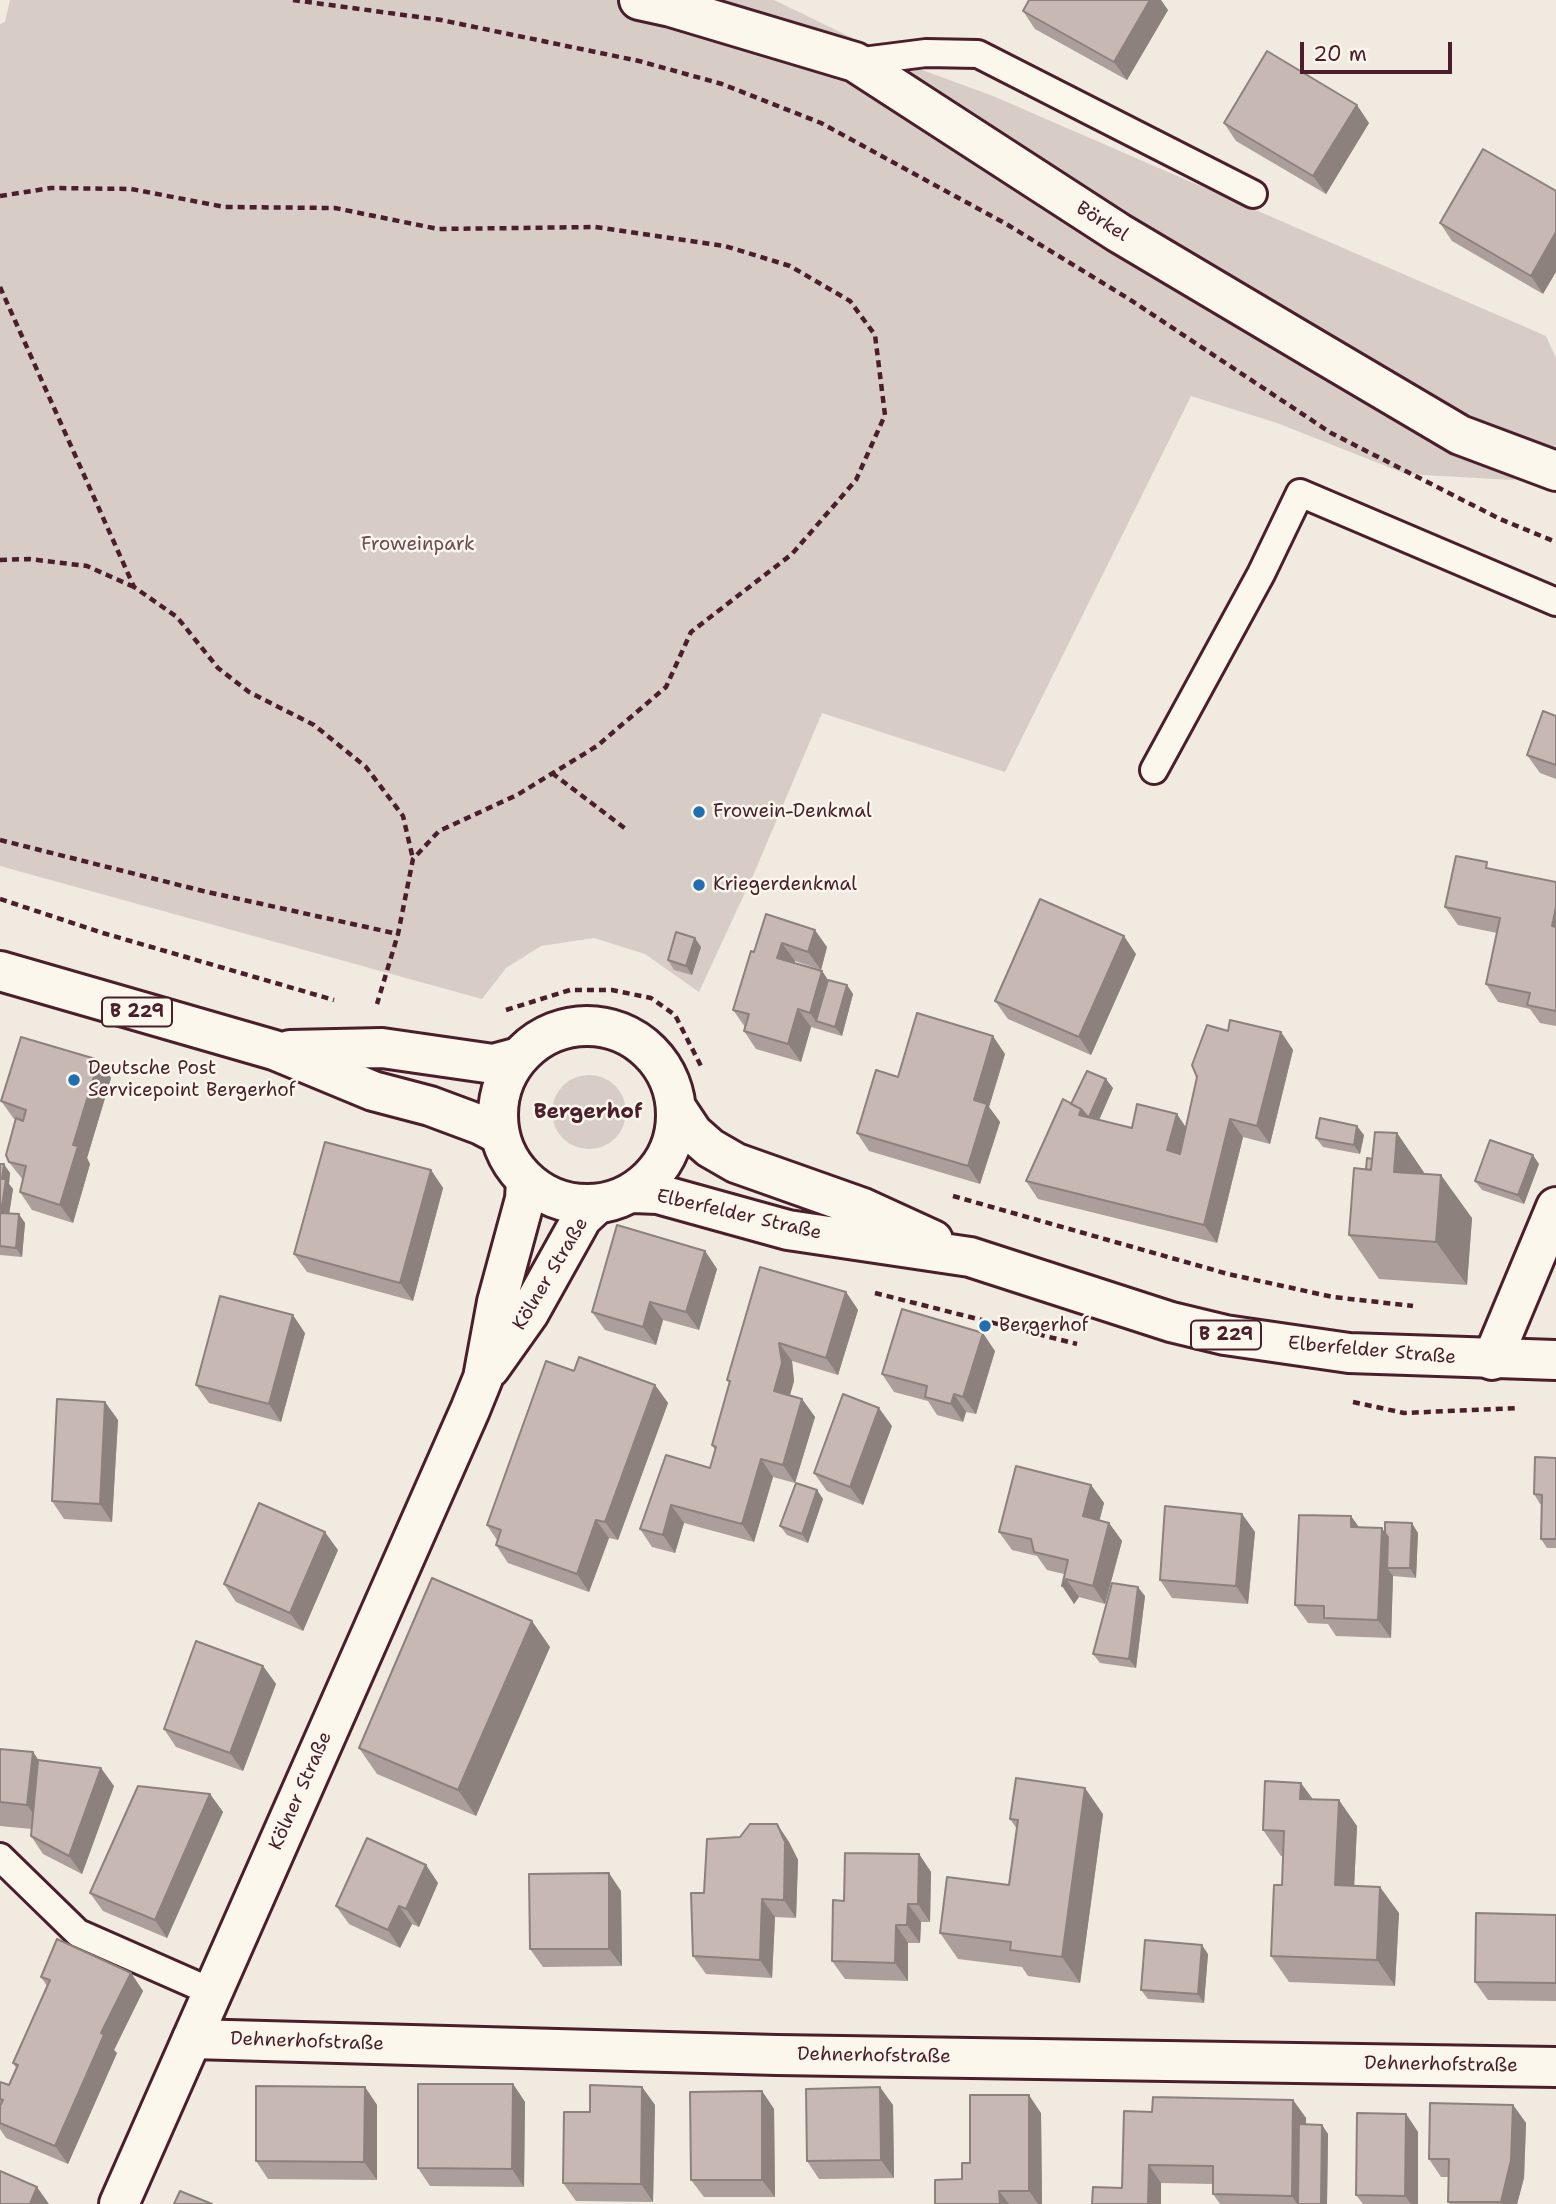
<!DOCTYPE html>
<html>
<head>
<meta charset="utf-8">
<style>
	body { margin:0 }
	#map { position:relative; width:1556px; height:2204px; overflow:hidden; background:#f0eae0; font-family:"Shantell Sans",sans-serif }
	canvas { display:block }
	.scale { position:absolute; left:1300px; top:42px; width:152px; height:32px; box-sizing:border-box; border:4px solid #4a1f2b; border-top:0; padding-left:9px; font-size:21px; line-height:24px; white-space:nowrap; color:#4a1f2b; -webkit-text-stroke:5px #fbf7ec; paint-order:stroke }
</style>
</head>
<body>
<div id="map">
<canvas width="1556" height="2204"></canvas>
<div class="scale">20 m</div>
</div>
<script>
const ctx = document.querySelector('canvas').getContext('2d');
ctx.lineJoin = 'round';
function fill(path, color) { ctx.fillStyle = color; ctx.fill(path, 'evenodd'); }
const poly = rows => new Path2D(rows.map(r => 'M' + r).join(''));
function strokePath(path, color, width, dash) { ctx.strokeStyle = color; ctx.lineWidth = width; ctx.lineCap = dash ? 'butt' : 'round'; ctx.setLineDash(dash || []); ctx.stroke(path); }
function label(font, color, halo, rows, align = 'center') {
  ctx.font = font + ' "Shantell Sans",sans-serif'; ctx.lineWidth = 5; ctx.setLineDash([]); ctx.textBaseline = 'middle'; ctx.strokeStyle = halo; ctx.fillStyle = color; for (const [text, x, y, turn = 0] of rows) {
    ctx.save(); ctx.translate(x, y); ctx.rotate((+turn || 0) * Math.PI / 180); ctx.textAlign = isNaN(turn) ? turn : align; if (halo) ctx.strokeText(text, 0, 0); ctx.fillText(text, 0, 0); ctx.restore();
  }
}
const green = poly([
	[10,0,774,0,906,64,993,96,1546,336,1556,358,1556,448,1513,480,1406,474,1277,423,1191,396,1005,772,822,713,755,871,699,992,645,954,594,938,541,946,506,968,482,999,0,866,0,24,5,22],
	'552 1112a37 37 0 1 1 74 0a37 37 0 1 1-74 0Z'
]);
const path = poly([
	[293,0,441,20,639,61,722,84,821,123,1008,225,1129,299,1331,433,1500,519,1556,542],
	[0,196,51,188,131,189,225,207,335,208,438,229,595,227,725,246,790,266,850,301,875,335,885,415,856,480,792,554,691,632,666,687,597,746,517,795,439,831,413,859,398,934,377,1004],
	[0,287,134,587,177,617,218,668,249,692,314,725,366,767,403,816,413,859],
	[0,560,29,559,87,566,134,587],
	[552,773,627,830],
	[0,840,203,891,398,934],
	[0,899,103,933,334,1000],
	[506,1010,570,990,612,990,651,998,675,1015,703,1070],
	[953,1196,1228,1274,1333,1297,1413,1306],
	[875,1293,1077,1344],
	[1353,1402,1404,1413,1518,1408]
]);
const lane = poly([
	[855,62,926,53,978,54,1253,194],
	[1154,770,1261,574,1300,493,1556,602],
	[0,1857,78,1933,212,1992]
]);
const street = poly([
	[639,0,671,7,855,62,1119,233,1316,350,1460,435,1556,471],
	[1492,1360,1556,1207],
	[192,2039,777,2055,1556,2067]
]);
const secondary = poly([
	[490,1368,529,1313,582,1218,596,1205],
	[119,2204,470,1410,483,1378,497,1302,525,1199,526,1181]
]);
const primary = poly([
	[0,971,274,1050,373,1091,430,1106,481,1125,500,1135],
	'498 1115a89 89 0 1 1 178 0a89 89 0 1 1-178 0Z',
	[290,1050,382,1048,493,1064,519,1057],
	[677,1109,693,1133,710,1148,736,1163,863,1208,933,1240],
	[633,1193,658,1194,788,1230,970,1257,1171,1322,1225,1335,1349,1353,1556,1360]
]);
const wall = poly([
	[1168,10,1127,80,1035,29,1023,11],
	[1224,123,1369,123,1326,194,1236,141],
	[1483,149,1543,294,1452,241,1440,223],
	[1556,716,1556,779,1540,773,1527,755],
	[1491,869,1556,882,1556,1026,1540,1023,1530,1009,1498,1002,1486,984,1497,933,1458,925,1445,907],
	[766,914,827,947,821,970,795,961,794,963,822,971,828,980,847,985,853,994,842,1036,811,1027,801,1062,756,1049,744,1031,745,1027,733,1010,754,952],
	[701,947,692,975,674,970,668,960],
	[1136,954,1091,1055,1008,1019,995,1001],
	[1228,1031,1281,1032,1293,1050,1270,1144,1243,1137,1217,1243,1038,1199,1026,1181,1072,1104,1113,1088,1099,1120,1132,1128,1186,1126,1197,1077],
	[1005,1054,989,1107,1000,1122,980,1184,869,1151,857,1133,898,1077],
	[99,1060,111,1078,87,1158,90,1164,73,1223,32,1210,20,1192,23,1180,9,1162,16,1120,14,1119,1,1101],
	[1397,1133,1425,1174,1472,1218,1467,1285,1379,1279,1349,1235,1366,1169,1372,1159],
	[1364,1135,1360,1154,1323,1147,1316,1138],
	[0,1164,10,1173,9,1184,13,1189,9,1213,25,1223,22,1257,0,1255],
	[1539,1164,1524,1204,1482,1190,1475,1181],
	[431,1170,443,1188,413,1301,307,1272,294,1254],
	[705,1251,717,1269,699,1330,663,1320,656,1345,605,1330,592,1312],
	[846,1292,858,1310,838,1375,792,1361,794,1381,790,1395,802,1399,815,1417,795,1483,773,1477,754,1542,684,1523,675,1553,652,1547,640,1529,710,1468,715,1450,712,1445,730,1384,727,1380],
	[305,1333,281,1422,209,1403,196,1385],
	[995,1351,976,1414,966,1412,963,1422,937,1415,928,1401,894,1392,882,1374],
	[574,1371,655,1385,668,1403,618,1540,609,1538,589,1592,508,1563,496,1545,497,1540,487,1525],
	[105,1402,118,1420,112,1522,64,1519,52,1501],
	[892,1426,863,1505,827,1491,814,1473],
	[1556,1458,1556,1548,1547,1548,1541,1539,1542,1504,1540,1504,1534,1494],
	[1091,1485,1104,1503,1099,1520,1109,1523,1122,1541,1105,1604,1079,1597,1074,1604,1064,1574,1047,1570,1037,1556,1012,1550,999,1532],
	[817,1490,823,1499,808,1543,787,1535,780,1526],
	[1242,1514,1255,1532,1248,1604,1172,1598,1160,1580],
	[1359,1528,1385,1533,1418,1533,1416,1578,1393,1576,1391,1638,1336,1636,1328,1624,1308,1623,1295,1605],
	[338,1550,303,1631,236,1602,224,1584],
	[1145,1596,1136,1668,1100,1663,1093,1654],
	[550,1647,476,1816,377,1774,359,1748],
	[263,1666,276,1684,243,1771,176,1747,164,1729],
	[0,1749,33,1752,38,1760,114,1786,82,1874,43,1854,31,1836,32,1829,0,1826],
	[210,1794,223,1812,167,1938,103,1911,90,1893],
	[1313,1799,1357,1826,1354,1886,1399,1913,1395,1986,1289,1982,1271,1956,1282,1885,1283,1856,1281,1856,1263,1830],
	[1103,1814,1080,1983,1028,1976,1022,1967,958,1959,940,1933,1009,1885,1017,1829,1010,1819],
	[777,1824,789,1842,798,1860,796,1918,775,1917,772,1978,706,1974,693,1956,704,1893,740,1837],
	[919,1854,931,1872,930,1922,921,1922,920,1943,908,1943,908,1981,845,1979,832,1961,844,1901],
	[426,1865,438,1883,419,1927,412,1924,400,1948,349,1924,336,1906],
	[621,1891,622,1966,543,1967,530,1949],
	[1556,1915,1556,2001,1488,2000,1475,1982],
	[1208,1954,1204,2003,1148,1999,1141,1990],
	[131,1973,143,1991,114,2050,117,2053,68,2164,6,2138,0,2129,0,2082,9,2085,16,2068,13,2063,47,1986,41,1977],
	[513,2084,525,2102,524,2187,430,2186,418,2168],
	[365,2087,377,2105,377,2180,268,2179,256,2161],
	[642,2087,655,2105,653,2202,576,2201,563,2183,590,2112],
	[762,2091,774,2109,775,2197,704,2197,691,2180],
	[1293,2100,1306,2118,1306,2124,1322,2125,1328,2134,1327,2204,1220,2204,1213,2194,1213,2184,1161,2183,1122,2188,1152,2112],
	[893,2105,894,2178,819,2179,807,2161],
	[1513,2105,1526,2123,1524,2178,1517,2204,1450,2204,1448,2202,1449,2177,1441,2177,1429,2159],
	[1041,2113,1042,2204,935,2204,962,2179,970,2163],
	[1406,2114,1418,2132,1418,2204,1363,2204,1356,2195]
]);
const shadedWall = poly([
	[1150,0,1161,0,1168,10,1127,80,1114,62],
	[1357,105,1369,123,1326,194,1313,176],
	[1556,232,1556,272,1543,294,1531,276],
	[1556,907,1556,932,1552,926],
	[815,930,827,947,821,970,808,952],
	[1124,936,1136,954,1091,1055,1079,1037],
	[695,938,701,947,692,975,686,966],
	[782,943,795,961,789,976,777,958],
	[822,971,834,989,816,1021,810,1013],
	[847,985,853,994,842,1036,835,1027],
	[798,1009,811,1027,801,1062,788,1044],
	[1281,1032,1293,1050,1270,1144,1257,1126],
	[993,1036,1005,1054,989,1107,1000,1122,980,1184,968,1166,974,1100],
	[99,1060,111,1078,87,1158,90,1164,73,1223,60,1205,73,1145],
	[1106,1079,1113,1088,1096,1127,1089,1117],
	[1081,1109,1094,1127,1079,1115],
	[1177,1114,1189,1132,1180,1168,1167,1150],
	[1230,1119,1243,1137,1217,1243,1204,1225],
	[1357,1126,1364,1135,1360,1154,1354,1145],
	[1397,1133,1427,1177,1394,1172],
	[1533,1155,1539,1164,1524,1204,1518,1195],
	[4,1164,10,1173,9,1184,13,1189,8,1222,1,1213,2,1179],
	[431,1170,443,1188,413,1301,400,1283],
	[1441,1175,1472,1218,1467,1285,1436,1242],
	[19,1214,25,1223,22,1257,16,1248],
	[705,1251,717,1269,699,1330,686,1312],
	[846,1292,858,1310,838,1375,826,1358],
	[650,1302,663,1320,656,1345,643,1327],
	[293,1315,305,1333,281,1422,269,1404],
	[983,1333,995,1351,976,1414,963,1397],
	[779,1343,792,1361,794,1381,786,1409,774,1391],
	[655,1385,668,1403,618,1540,605,1522],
	[954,1394,966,1412,963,1422,951,1404],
	[802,1399,815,1417,795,1483,783,1465],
	[105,1402,118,1420,112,1522,100,1504],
	[879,1408,892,1426,863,1505,850,1487],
	[761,1459,773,1477,754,1542,742,1524],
	[1091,1485,1104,1503,1096,1534,1083,1516],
	[817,1490,823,1499,808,1543,802,1534],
	[671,1505,684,1523,675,1553,663,1535],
	[1242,1514,1255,1532,1248,1604,1236,1586],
	[1351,1516,1364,1534,1351,1527],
	[596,1520,609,1538,589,1592,577,1574],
	[1109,1523,1122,1541,1105,1604,1093,1586],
	[1412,1523,1418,1533,1416,1578,1410,1568],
	[1382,1528,1394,1546,1387,1568,1393,1576,1391,1638,1378,1620],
	[325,1532,338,1550,303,1631,290,1613],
	[1066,1579,1079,1597,1074,1604,1062,1586],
	[1138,1587,1145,1596,1136,1668,1129,1659],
	[532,1621,550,1647,476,1816,458,1790],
	[263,1666,276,1684,243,1771,230,1753],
	[33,1752,51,1778,46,1831,27,1805],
	[101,1768,114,1786,82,1874,69,1856],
	[1301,1783,1320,1809,1300,1799],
	[1085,1788,1103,1814,1080,1983,1062,1957],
	[210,1794,223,1812,167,1938,155,1920],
	[1339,1800,1357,1826,1353,1911,1335,1885],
	[777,1824,789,1842,798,1860,796,1918,784,1900],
	[919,1854,931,1872,930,1922,918,1904],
	[426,1865,438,1883,419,1927,406,1909],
	[609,1873,621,1891,622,1966,609,1949],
	[1380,1887,1399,1913,1395,1986,1377,1960],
	[762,1899,775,1917,772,1978,760,1960],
	[908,1904,921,1922,920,1943,907,1925],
	[399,1906,412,1924,400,1948,388,1930],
	[896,1925,908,1943,908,1981,895,1963],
	[1202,1945,1208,1954,1204,2003,1198,1994],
	[131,1973,143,1991,114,2050,117,2053,68,2164,55,2146,101,2033],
	[513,2084,525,2102,524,2187,512,2169],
	[365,2087,377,2105,377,2180,364,2162],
	[642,2087,655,2105,653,2202,641,2184],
	[880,2087,893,2105,894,2178,881,2160],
	[762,2091,774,2109,775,2197,762,2180],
	[1029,2095,1041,2113,1042,2204,1038,2204,1029,2191],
	[1293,2100,1306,2118,1304,2204,1297,2204,1292,2196],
	[1513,2105,1526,2123,1524,2178,1517,2204,1502,2204,1501,2202],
	[1406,2114,1418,2132,1418,2204,1411,2204,1405,2196],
	[1322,2125,1328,2134,1327,2204,1321,2204],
	[1149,2165,1161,2183,1161,2204,1148,2204],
	[37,2187,49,2204,30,2204],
	[999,2191,1009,2204,1000,2204]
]);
const building = poly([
	[1029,0,1150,0,1114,62,1023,11,1029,0],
	[1267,51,1357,105,1313,176,1224,123,1267,51],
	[1483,149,1556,191,1556,232,1531,276,1440,223,1483,149],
	[1543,711,1556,716,1556,765,1527,755,1543,711],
	[1456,856,1487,862,1486,868,1556,882,1556,907,1552,926,1556,927,1556,1011,1527,1005,1530,993,1486,984,1500,918,1445,907,1456,856],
	[1040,899,1124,936,1079,1037,995,1001,1040,899],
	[766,914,815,930,808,952,782,943,777,958,822,971,810,1013,798,1009,788,1044,744,1031,749,1014,733,1010,751,951,754,952,766,914],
	[676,932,695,938,686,966,668,960,676,932],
	[828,980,847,985,835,1027,816,1021,828,980],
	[917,1013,993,1036,974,1100,987,1104,968,1166,857,1133,876,1070,898,1077,917,1013],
	[1230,1020,1281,1032,1257,1126,1230,1119,1204,1225,1026,1181,1063,1099,1081,1109,1079,1115,1132,1128,1137,1104,1177,1114,1167,1150,1180,1154,1197,1077,1192,1065,1207,1025,1228,1031,1230,1020],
	[21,1037,99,1060,73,1145,78,1146,60,1205,20,1192,26,1166,9,1162,6,1155,16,1118,23,1121,26,1110,1,1101,21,1037],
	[1087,1071,1106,1079,1089,1117,1087,1116,1081,1109,1071,1104,1087,1071],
	[1320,1118,1357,1126,1354,1145,1316,1138,1320,1118],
	[1375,1132,1397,1133,1394,1172,1441,1175,1436,1242,1349,1235,1354,1168,1371,1170,1375,1132],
	[1490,1140,1533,1155,1518,1195,1475,1181,1490,1140],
	[325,1142,431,1170,400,1283,294,1254,325,1142],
	[1367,1158,1372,1159,1371,1170,1366,1169,1367,1158],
	[0,1164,4,1164,2,1179,6,1179,1,1213,19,1214,16,1248,0,1246,0,1164],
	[617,1225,705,1251,686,1312,650,1302,643,1327,592,1312,617,1225],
	[760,1267,846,1292,826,1358,779,1343,782,1363,774,1391,802,1399,783,1465,761,1459,742,1524,671,1505,663,1535,640,1529,666,1455,710,1468,716,1447,712,1445,730,1381,727,1380,760,1267],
	[220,1296,293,1315,269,1404,196,1385,220,1296],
	[902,1309,983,1333,963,1397,954,1394,951,1404,925,1397,927,1386,882,1374,902,1309],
	[579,1357,655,1385,605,1522,596,1520,577,1574,496,1545,501,1530,487,1525,546,1361,574,1371,579,1357],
	[843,1394,879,1408,850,1487,814,1473,843,1394],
	[57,1399,105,1402,100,1504,52,1501,57,1399],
	[1535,1457,1556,1458,1556,1539,1541,1539,1542,1495,1534,1494,1535,1457],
	[1016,1466,1091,1485,1083,1516,1109,1523,1093,1586,1066,1579,1062,1586,1068,1560,1034,1552,1031,1539,999,1532,1016,1466],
	[796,1483,817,1490,802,1534,780,1526,796,1483],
	[259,1503,325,1532,290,1613,224,1584,259,1503],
	[1165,1506,1242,1514,1236,1586,1160,1580,1165,1506],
	[1299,1515,1351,1516,1351,1527,1382,1528,1378,1620,1324,1618,1324,1606,1295,1605,1299,1515],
	[1385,1522,1412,1523,1410,1568,1387,1568,1388,1537,1385,1533,1385,1522],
	[432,1578,532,1621,458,1790,359,1748,432,1578],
	[1112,1583,1138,1587,1129,1659,1093,1654,1112,1583],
	[196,1641,263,1666,230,1753,164,1729,196,1641],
	[0,1749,33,1752,27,1805,0,1802,0,1749],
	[38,1760,101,1768,69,1856,31,1836,38,1760],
	[1016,1778,1085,1788,1062,1957,1010,1950,1011,1942,940,1933,947,1877,1009,1885,1018,1820,1010,1819,1016,1778],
	[1265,1781,1301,1783,1300,1799,1339,1800,1335,1885,1380,1887,1377,1960,1271,1956,1274,1885,1282,1885,1284,1831,1263,1830,1265,1781],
	[138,1786,210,1794,155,1920,90,1893,138,1786],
	[750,1824,777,1824,785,1842,784,1900,762,1899,760,1960,693,1956,691,1893,704,1893,707,1839,740,1837,750,1824],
	[367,1838,426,1865,406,1909,399,1906,388,1930,336,1906,367,1838],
	[845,1853,919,1854,918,1904,908,1904,907,1925,896,1925,895,1963,832,1961,833,1900,844,1901,845,1853],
	[609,1873,609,1949,530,1949,529,1874,609,1873],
	[1476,1913,1556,1915,1556,1983,1475,1982,1476,1913],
	[57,1939,131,1973,101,2033,104,2035,55,2146,0,2123,0,2106,3,2100,0,2099,0,2082,9,2085,18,2065,13,2063,50,1980,41,1977,57,1939],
	[1145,1940,1202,1945,1198,1994,1141,1990,1145,1940],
	[418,2084,513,2084,512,2169,418,2168,418,2084],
	[590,2085,642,2087,641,2184,563,2183,564,2112,590,2112,590,2085],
	[256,2086,365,2087,364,2162,256,2161,256,2086],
	[880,2087,881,2160,807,2161,806,2089,880,2087],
	[762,2091,762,2180,691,2180,690,2092,762,2091],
	[970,2095,1029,2095,1029,2191,999,2191,1000,2204,935,2204,935,2180,962,2179,962,2163,970,2163,970,2095],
	[1153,2097,1293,2100,1292,2196,1213,2194,1213,2166,1149,2165,1148,2204,1092,2204,1093,2187,1122,2188,1124,2111,1152,2112,1153,2097],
	[1430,2103,1513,2105,1511,2160,1501,2202,1448,2202,1449,2159,1429,2159,1430,2103],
	[1357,2113,1406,2114,1405,2196,1356,2195,1357,2113],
	[1299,2124,1322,2125,1321,2204,1298,2204,1299,2124],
	[0,2171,37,2187,30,2204,0,2204,0,2171],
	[180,2191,212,2204,174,2204,180,2191]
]);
const markers = [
	[699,812,7,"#1f6fb2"],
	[699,885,7,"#1f6fb2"],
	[74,1080,7,"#1f6fb2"],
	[985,1326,7,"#1f6fb2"]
];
const shields = [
	[137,1012,70],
	[1226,1335,70]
];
const shieldNames = [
	["B 229",137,1012],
	["B 229",1226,1335]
];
const streetNames = [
	["Börkel",1102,222,32],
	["Elberfelder Straße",739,1215,13],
	["Kölner Straße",551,1274,-59],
	["Elberfelder Straße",1372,1351,5],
	["Kölner Straße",301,1791,-66],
	["Dehnerhofstraße",307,2042,2],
	["Dehnerhofstraße",874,2056,1],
	["Dehnerhofstraße",1441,2065,1]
];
const parkNames = [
	["Froweinpark",418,545]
];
const poiNames = [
	["Frowein-Denkmal",713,812],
	["Kriegerdenkmal",713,885],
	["Deutsche Post",88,1069],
	["Servicepoint Bergerhof",88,1091],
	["Bergerhof",999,1326]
];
const neighbourhoodNames = [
	["Bergerhof",588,1113]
];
fill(green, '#d8ccc6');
strokePath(lane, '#4a1f2b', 32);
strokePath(street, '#4a1f2b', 44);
strokePath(secondary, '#4a1f2b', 44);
strokePath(primary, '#4a1f2b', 44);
strokePath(path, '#4a1f2b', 4.5, [7, 5]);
strokePath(lane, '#fbf7ec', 26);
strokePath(street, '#fbf7ec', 38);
strokePath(secondary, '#fbf7ec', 38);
strokePath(primary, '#fbf7ec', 38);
fill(wall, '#ac9e9a');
fill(shadedWall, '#8c817d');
fill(building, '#c8b8b3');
strokePath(building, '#8c817d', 2);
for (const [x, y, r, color] of markers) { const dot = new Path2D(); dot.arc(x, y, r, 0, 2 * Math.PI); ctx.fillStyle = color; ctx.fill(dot); strokePath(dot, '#fbf7ec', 2.5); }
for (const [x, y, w] of shields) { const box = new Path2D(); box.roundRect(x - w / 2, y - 14.5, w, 29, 5); ctx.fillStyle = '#fbf7ec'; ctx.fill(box); strokePath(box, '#4a1f2b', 2); }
label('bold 18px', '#4a1f2b', null, shieldNames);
label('19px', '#4a1f2b', '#fbf7ec', streetNames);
label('19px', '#6e4a52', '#fbf7ec', parkNames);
label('19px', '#4a1f2b', '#fbf7ec', poiNames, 'left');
label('bold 21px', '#4a1f2b', '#fbf7ec', neighbourhoodNames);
</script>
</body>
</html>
